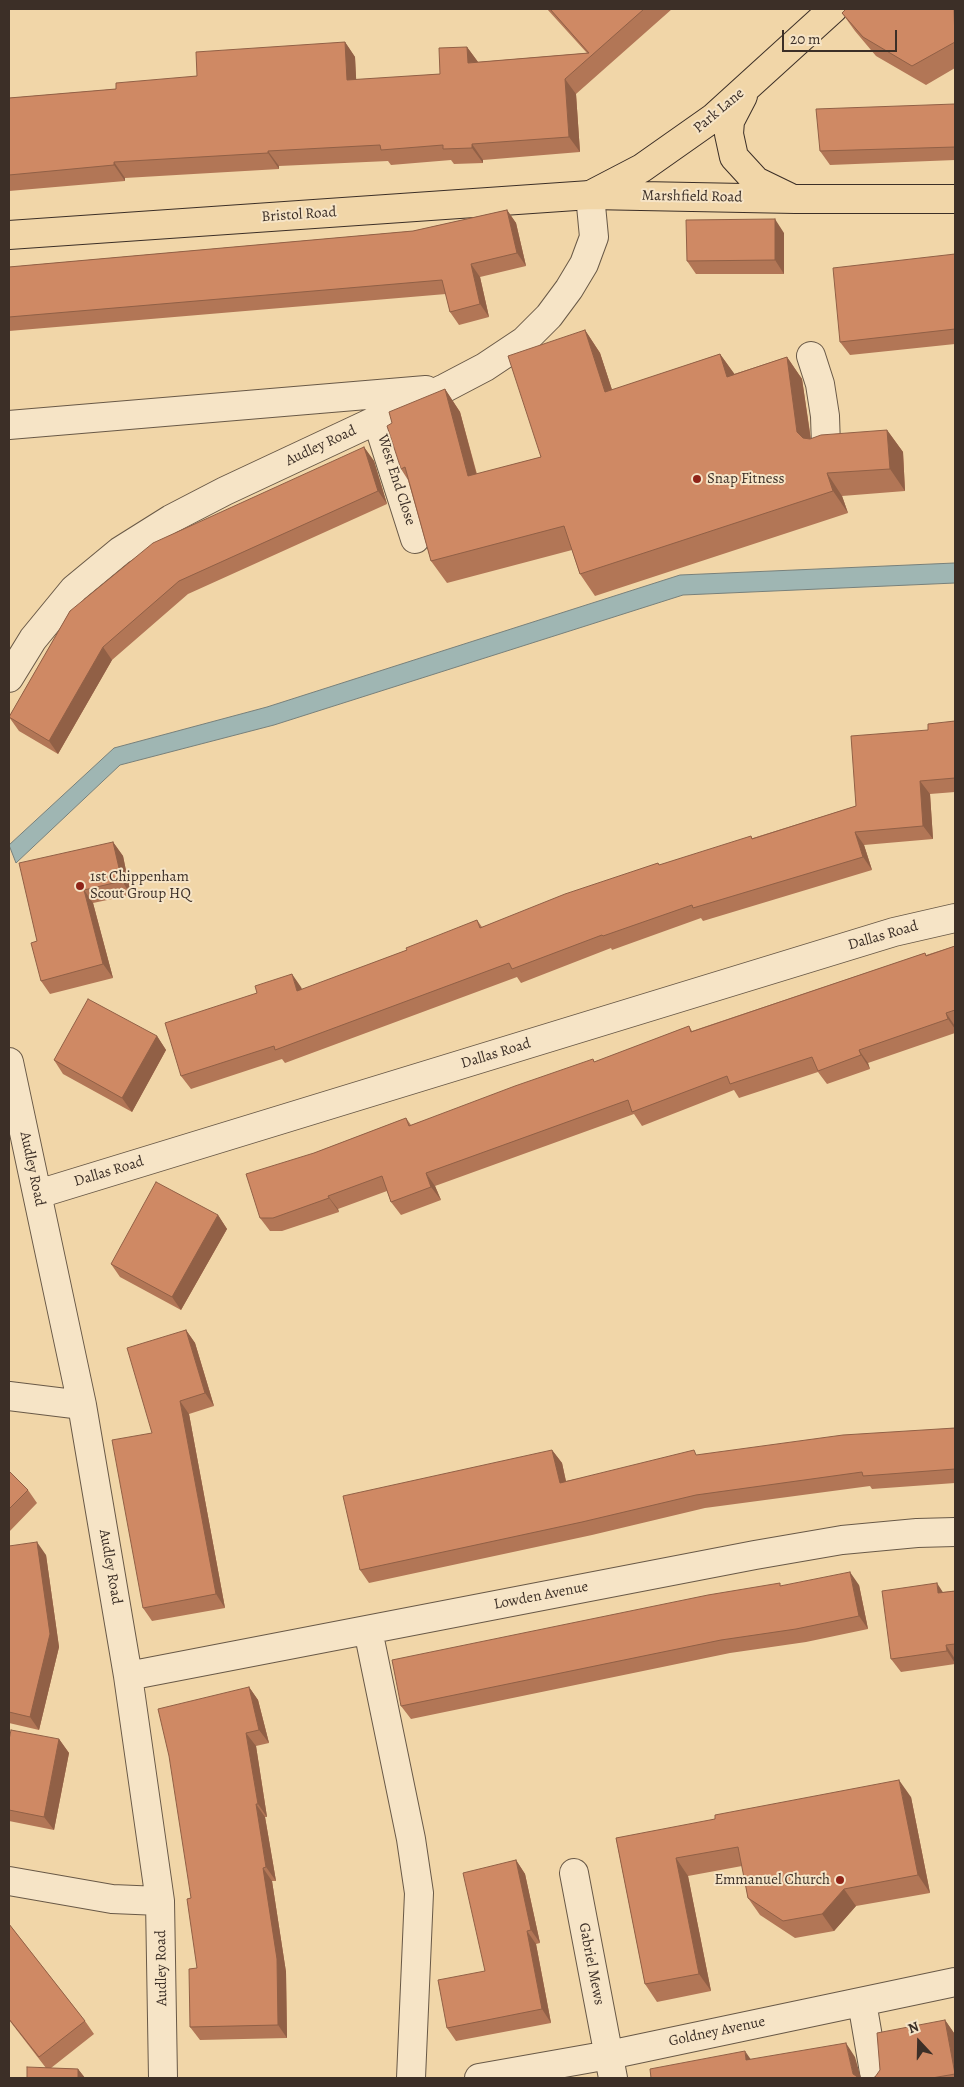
<!DOCTYPE html>
<html>
<head>
<meta charset="utf-8">
<style>
	body { margin:0 }
	#map { position:relative; width:964px; height:2087px; overflow:hidden; background:#f1d6a8; font-family:Alegreya,serif }
	canvas { display:block }
	.frame { position:absolute; inset:0; border:10px solid #3c2f27; pointer-events:none }
	.north { position:absolute; left:894px; top:2017px; width:50px; height:50px; -webkit-text-stroke:4px #f6e4c6; paint-order:stroke; rotate:339deg; font-size:14px; font-weight:700; line-height:20px; text-align:center; color:#3c2f27 }
	.north::after { content:''; display:block; margin:auto; width:18px; height:22px; background:#3c2f27; clip-path:polygon(50% 0,100% 100%,50% 72%,0 100%) }
	.scale { position:absolute; left:782px; top:30px; width:115px; height:22px; box-sizing:border-box; border:2px solid #3c2f27; border-top:0; padding-left:6px; font-size:15px; line-height:18px; white-space:nowrap; color:#3c2f27; -webkit-text-stroke:4px #f6e4c6; paint-order:stroke }
</style>
</head>
<body>
<div id="map">
<canvas width="964" height="2087"></canvas>
<div class="frame"></div>
<div class="north">N</div>
<div class="scale">20 m</div>
</div>
<script>
const ctx = document.querySelector('canvas').getContext('2d');
ctx.lineJoin = 'round';
function fill(path, color) { ctx.fillStyle = color; ctx.fill(path, 'evenodd'); }
const poly = rows => new Path2D(rows.map(r => 'M' + r).join(''));
function strokePath(path, color, width, dash) { ctx.strokeStyle = color; ctx.lineWidth = width; ctx.lineCap = dash ? 'butt' : 'round'; ctx.setLineDash(dash || []); ctx.stroke(path); }
function label(font, color, halo, rows, align = 'center') {
  ctx.font = font + ' Alegreya,serif'; ctx.lineWidth = 4; ctx.setLineDash([]); ctx.textBaseline = 'middle'; ctx.strokeStyle = halo; ctx.fillStyle = color; for (const [text, x, y, turn = 0] of rows) {
    ctx.save(); ctx.translate(x, y); ctx.rotate((+turn || 0) * Math.PI / 180); ctx.textAlign = isNaN(turn) ? turn : align; if (halo) ctx.strokeText(text, 0, 0); ctx.fillText(text, 0, 0); ctx.restore();
  }
}
const water = poly([
	[955,563,955,583,683,595,274,725,120,765,16,863,9,845,114,748,267,707,680,575,955,563]
]);
const minor = poly([
	[811,356,820,384,825,416,826,446],
	[377,420,415,539],
	[9,425,426,390],
	[9,678,33,639,74,589,120,551,171,519,225,491,445,388,485,367,524,341,549,316,569,289,584,264,594,237,590,195],
	[9,1062,82,1405,128,1676,160,1901,163,2078],
	[38,1194,894,932,955,918],
	[9,1396,82,1405],
	[368,1630,411,1839,419,1893,411,2078],
	[128,1676,755,1555,842,1540,917,1533,955,1532],
	[574,1873,613,2078],
	[9,1881,112,1899,160,1901],
	[862,2002,875,2078],
	[479,2078,609,2055,955,1982]
]);
const major = poly([
	[743,96,730,121,729,134,734,157,756,181,789,197],
	[594,193,642,168,713,118,833,9],
	[9,235,590,195,795,199,955,199]
]);
const wall = poly([
	[547,9,672,9,576,94,580,152,483,160,483,163,454,164,451,160,391,165,388,161,279,166,279,169,125,178,125,181,9,191,9,98,116,89,197,76,345,42,355,57,356,80,440,74,467,47,478,62,587,53],
	[955,9,955,68,926,85,876,56,855,31,842,13],
	[955,104,955,160,830,165,820,151],
	[507,210,516,223,526,266,480,277,489,317,459,325,450,312,446,294,9,331,9,267,413,231],
	[784,233,784,274,696,274,687,261],
	[955,254,955,344,850,355,840,342],
	[585,330,600,353,612,390,720,354,734,374,787,357,802,379,811,439,887,430,903,452,905,491,842,496,848,513,595,596,580,574,572,550,447,583,431,561,408,480,401,469,445,389,460,412,477,474,541,457],
	[364,447,374,461,387,504,188,594,112,660,58,754,19,731,9,717,70,611],
	[955,721,955,792,930,794,933,839,864,845,872,870,703,921,701,918,612,950,611,948,521,983,517,977,285,1063,282,1059,191,1089,181,1076,257,993,301,987,302,990,407,950,477,920,482,927,658,863,659,865,753,838,856,806,928,730],
	[113,842,123,856,131,895,93,903,113,978,50,994,41,981,37,941],
	[955,946,955,1033,868,1063,870,1069,827,1084,818,1072,739,1098,734,1090,642,1126,634,1114,435,1186,441,1200,401,1215,391,1202,387,1191,338,1209,339,1212,282,1231,270,1231,260,1218,314,1153,406,1118,411,1125,595,1062,689,1026,692,1031,925,953,926,955],
	[157,1036,166,1050,132,1112,63,1074,54,1060],
	[218,1215,227,1229,181,1310,120,1277,111,1264],
	[186,1330,195,1343,214,1406,189,1414,225,1608,152,1621,143,1608,152,1433],
	[955,1428,955,1483,872,1489,870,1486,705,1508,592,1535,369,1583,360,1570,552,1450,562,1463,566,1481,698,1455],
	[9,1471,28,1490,37,1503,9,1532],
	[9,1546,46,1555,59,1647,39,1730,9,1723],
	[859,1585,868,1629,806,1642,730,1653,411,1719,401,1706,782,1586],
	[955,1591,955,1664,901,1672,891,1659,943,1592],
	[249,1687,258,1700,269,1743,256,1746,267,1817,265,1817,276,1881,272,1881,286,1972,287,2038,200,2040,190,2027,197,1968,191,1898],
	[59,1739,69,1753,54,1830,9,1821,9,1740],
	[911,1797,930,1893,856,1906,834,1931,795,1938,760,1915,748,1898,742,1866,688,1876,711,1991,657,2002,645,1984,616,1838],
	[516,1860,525,1874,540,1943,536,1944,551,2023,456,2041,447,2028,485,1971],
	[9,1924,85,2021,94,2034,51,2068,78,2069,85,2078,27,2078,46,2068,9,2020],
	[945,2020,954,2033,955,2037,955,2078,872,2078,875,2077]
]);
const shadedWall = poly([
	[345,42,355,57,357,95,347,80],
	[467,47,478,62,468,63],
	[565,79,576,94,580,152,569,137],
	[472,144,483,160,483,163,472,148],
	[268,151,279,166,279,169,268,153],
	[114,162,125,178,125,181,114,165],
	[507,210,516,223,526,266,517,253],
	[775,219,784,233,784,274,775,260],
	[471,264,480,277,489,317,480,304],
	[585,330,600,353,620,414,605,392],
	[720,354,736,376,727,377],
	[787,357,802,379,813,455,797,432],
	[445,389,460,412,483,499,468,476],
	[887,430,903,452,905,491,890,469],
	[364,447,374,461,387,504,378,491],
	[827,473,842,496,848,513,833,491],
	[103,647,112,660,58,754,49,741],
	[920,781,930,794,933,839,923,826],
	[855,832,864,845,872,870,863,857],
	[113,842,123,856,131,895,122,881],
	[84,890,93,903,113,978,103,964],
	[292,974,301,987,307,1005,297,991],
	[946,1013,955,1026,955,1029,948,1019],
	[157,1036,166,1050,132,1112,122,1098],
	[859,1050,868,1063,870,1069,861,1055],
	[426,1173,435,1186,441,1200,431,1187],
	[328,1196,338,1209,339,1212,329,1198],
	[218,1215,227,1229,181,1310,172,1297],
	[186,1330,195,1343,214,1406,205,1393],
	[180,1401,189,1414,225,1608,216,1594],
	[552,1450,562,1463,569,1496,560,1483],
	[37,1542,46,1555,59,1647,39,1730,30,1717],
	[850,1572,859,1585,868,1629,859,1616],
	[937,1583,946,1597,938,1593],
	[946,1645,955,1659,955,1663,947,1651],
	[249,1687,258,1700,269,1743,259,1730],
	[246,1733,256,1746,267,1817,258,1804],
	[59,1739,69,1753,54,1830,44,1817],
	[899,1780,911,1797,930,1893,918,1875],
	[256,1804,265,1817,276,1881,266,1867],
	[676,1858,688,1876,711,1991,699,1974],
	[516,1860,525,1874,540,1943,531,1930],
	[263,1868,272,1881,286,1972,287,2038,278,2025],
	[844,1889,856,1906,834,1931,822,1914],
	[527,1931,536,1944,551,2023,542,2009],
	[945,2020,954,2033,955,2037,955,2073],
	[846,2043,855,2057,861,2078,856,2078,853,2074],
	[745,2051,754,2064,746,2060],
	[78,2069,85,2078,78,2078]
]);
const building = poly([
	[550,9,644,9,565,79,569,137,472,144,472,148,443,149,443,145,381,150,380,145,268,151,268,153,114,162,114,165,9,175,9,98,116,89,116,83,197,76,196,52,345,42,347,80,440,74,439,48,467,47,468,63,589,53,550,9],
	[846,9,954,9,955,42,912,66,863,37,842,13,846,9],
	[955,104,955,147,820,151,816,109,955,104],
	[507,210,517,253,471,264,480,304,450,312,442,280,9,317,9,267,413,231,507,210],
	[775,219,775,260,687,261,686,220,775,219],
	[955,254,955,329,840,342,833,268,955,254],
	[585,330,605,392,720,354,727,377,787,357,797,432,803,438,810,439,821,435,887,430,890,469,827,473,833,491,580,574,564,526,431,561,405,467,401,469,387,426,392,423,389,412,445,389,468,476,541,457,508,356,585,330],
	[364,447,378,491,179,581,103,647,49,741,9,717,70,611,153,543,364,447],
	[955,721,955,778,920,781,923,826,855,832,863,857,693,908,692,905,603,936,602,935,512,969,509,963,275,1050,274,1046,181,1076,165,1023,257,993,255,986,292,974,297,991,407,950,406,948,477,920,480,928,565,894,658,863,659,865,751,836,752,839,856,806,851,736,928,730,928,724,955,721],
	[113,842,122,881,84,890,103,964,41,981,31,943,37,941,19,863,113,842],
	[955,946,955,1010,946,1013,948,1019,859,1050,861,1055,818,1071,812,1057,730,1084,727,1076,632,1112,628,1100,426,1173,431,1187,391,1202,382,1176,328,1196,329,1198,273,1218,260,1218,246,1174,314,1153,406,1118,409,1126,515,1086,593,1059,594,1062,689,1026,691,1032,925,953,926,956,955,946],
	[88,999,157,1036,122,1098,54,1060,88,999],
	[156,1182,218,1215,172,1297,111,1264,156,1182],
	[186,1330,205,1393,180,1401,216,1594,143,1608,112,1440,152,1433,127,1348,186,1330],
	[955,1428,955,1469,863,1476,862,1472,696,1495,582,1522,360,1570,343,1496,552,1450,560,1483,694,1450,696,1455,843,1435,955,1428],
	[9,1471,28,1490,9,1509,9,1471],
	[37,1542,50,1634,30,1717,9,1712,9,1546,37,1542],
	[850,1572,859,1616,796,1629,721,1640,401,1706,392,1660,708,1595,780,1583,780,1586,850,1572],
	[937,1583,938,1593,955,1591,955,1644,946,1645,947,1651,891,1659,882,1591,937,1583],
	[249,1687,259,1730,246,1733,258,1804,256,1804,266,1867,263,1868,277,1959,278,2025,190,2027,189,1969,197,1968,187,1899,191,1898,169,1756,158,1709,249,1687],
	[11,1730,59,1739,44,1817,9,1810,9,1740,11,1730],
	[899,1780,918,1875,844,1889,822,1914,783,1921,748,1898,738,1847,676,1858,699,1974,645,1984,616,1838,715,1819,715,1815,899,1780],
	[516,1860,531,1930,527,1931,542,2009,447,2028,438,1980,485,1971,463,1873,516,1860],
	[9,1924,85,2021,39,2057,9,2019,9,1924],
	[945,2020,955,2074,932,2078,872,2078,875,2077,880,2070,877,2033,945,2020],
	[846,2043,853,2074,859,2078,651,2078,650,2069,745,2051,746,2060,846,2043],
	[27,2067,78,2069,78,2078,27,2078,27,2067]
]);
const markers = [
	[697,479,5,"#8f2418"],
	[80,886,5,"#8f2418"],
	[840,1880,5,"#8f2418"]
];
const streetNames = [
	["Park Lane",719,111,-40],
	["Marshfield Road",692,197,1],
	["Bristol Road",299,215,-4],
	["Audley Road",321,446,-25],
	["West End Close",396,480,72],
	["Dallas Road",883,936,-16],
	["Dallas Road",496,1054,-17],
	["Audley Road",32,1169,78],
	["Dallas Road",109,1172,-17],
	["Audley Road",110,1567,80],
	["Lowden Avenue",541,1596,-11],
	["Gabriel Mews",591,1964,79],
	["Audley Road",162,1968,-91],
	["Goldney Avenue",717,2032,-12]
];
const poiNames = [
	["Snap Fitness",707,479],
	["1st Chippenham",90,877],
	["Scout Group HQ",90,894],
	["Emmanuel Church",830,1880,"right"]
];
fill(water, '#9fb6b3');
strokePath(water, '#77807b', 1);
strokePath(minor, '#695947', 30);
strokePath(major, '#3c2f27', 30);
strokePath(minor, '#f6e4c6', 28);
strokePath(major, '#f1d6a8', 28);
fill(wall, '#b27656');
fill(shadedWall, '#916046');
fill(building, '#cf8964');
strokePath(building, '#916046', 1);
for (const [x, y, r, color] of markers) { const dot = new Path2D(); dot.arc(x, y, r, 0, 2 * Math.PI); ctx.fillStyle = color; ctx.fill(dot); strokePath(dot, '#f6e4c6', 2); }
label('15px', '#3c2f27', '#f6e4c6', streetNames);
label('15px', '#3c2f27', '#f6e4c6', poiNames, 'left');
</script>
</body>
</html>
